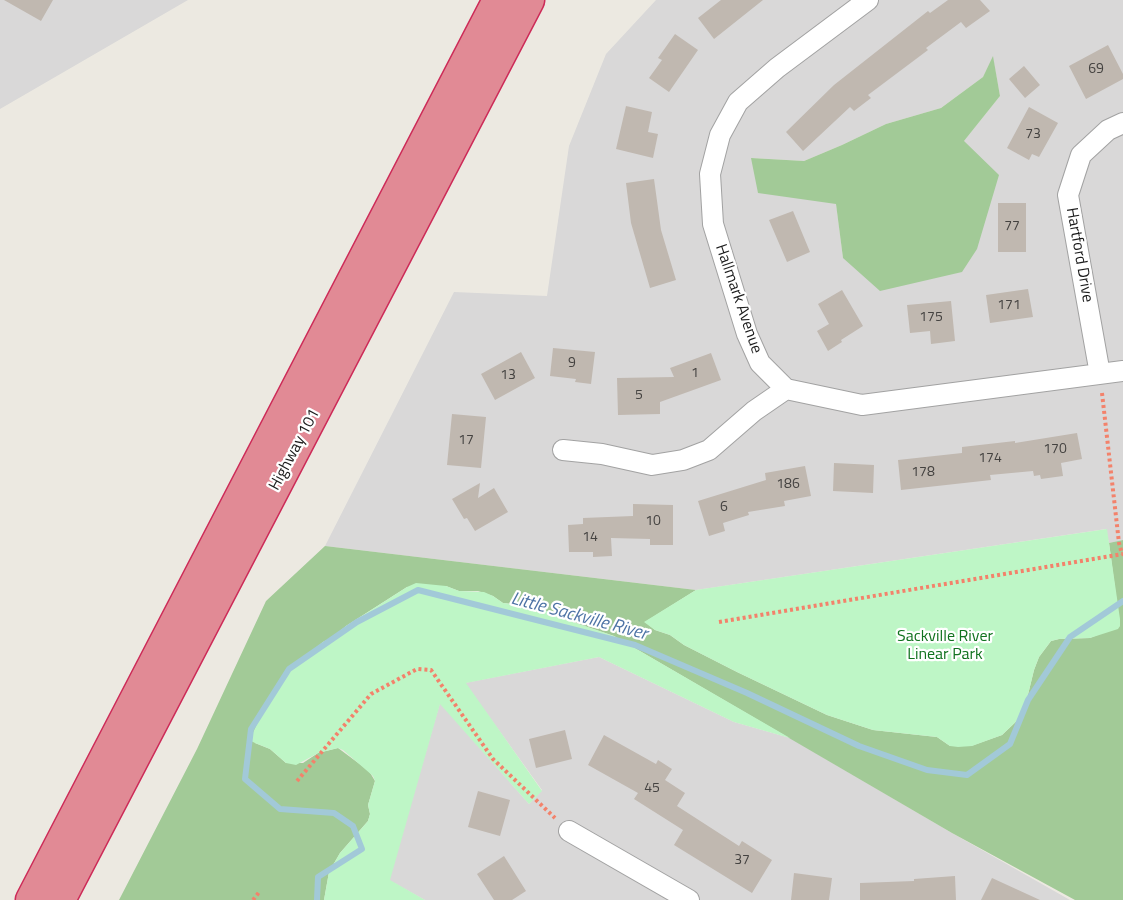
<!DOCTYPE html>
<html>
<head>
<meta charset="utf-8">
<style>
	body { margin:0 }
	canvas { display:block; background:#ece9e1 }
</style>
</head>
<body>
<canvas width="1123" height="900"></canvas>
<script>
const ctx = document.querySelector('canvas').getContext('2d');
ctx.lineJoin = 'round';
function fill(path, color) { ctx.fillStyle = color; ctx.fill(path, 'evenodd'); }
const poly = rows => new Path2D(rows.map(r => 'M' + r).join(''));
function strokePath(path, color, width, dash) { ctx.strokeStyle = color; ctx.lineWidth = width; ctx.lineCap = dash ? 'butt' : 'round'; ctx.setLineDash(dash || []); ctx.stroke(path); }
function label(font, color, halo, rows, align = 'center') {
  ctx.font = font + ' "Titillium Web",sans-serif'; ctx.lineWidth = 4.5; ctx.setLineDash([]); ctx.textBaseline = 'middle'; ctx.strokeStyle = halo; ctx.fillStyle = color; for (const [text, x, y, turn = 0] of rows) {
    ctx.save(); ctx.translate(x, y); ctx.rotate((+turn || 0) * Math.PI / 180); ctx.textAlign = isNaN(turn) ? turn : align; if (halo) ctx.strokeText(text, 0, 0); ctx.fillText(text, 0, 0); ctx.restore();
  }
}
const residential = poly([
	[0,0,188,0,0,109],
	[656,0,1123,0,1123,540,1109,543,1106,529,696,590,325,546,454,292,547,296,569,146,606,54],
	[993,58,1000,96,964,141,843,258,836,203,752,158,804,161,842,145,886,124,941,108,983,77],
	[599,657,734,722,790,738,952,833,1070,900,425,900,389,880,440,703,529,804,542,790,465,683]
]);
const forest = poly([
	[993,56,1000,96,964,141,999,175,977,249,962,272,880,291,843,258,836,204,758,193,751,158,804,161,842,145,886,124,941,108,983,77],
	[1123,540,1123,900,1075,900,952,833,614,636,558,617,548,611,533,610,522,605,503,603,493,596,478,591,459,591,446,586,407,587,346,626,333,637,323,642,294,666,261,715,255,743,270,749,286,763,303,763,318,753,338,748,369,771,375,781,368,805,370,814,368,821,340,853,329,872,324,900,119,900,197,749,266,601,325,546,696,590,645,622,655,630,670,635,684,645,737,672,827,715,873,730,937,737,950,746,971,746,1002,735,1023,715,1034,670,1039,657,1051,641,1059,639,1090,638,1120,626,1109,543]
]);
const park = poly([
	[1107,529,1120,619,1120,626,1118,629,1090,638,1059,639,1051,641,1039,657,1034,670,1023,715,1002,735,972,746,958,747,950,746,937,737,873,730,827,715,737,672,684,645,670,635,655,630,644,622,696,590],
	[416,583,446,586,459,591,484,592,493,596,503,603,522,605,533,610,548,611,558,617,614,636,790,738,734,722,599,657,466,683,542,791,529,804,440,704,390,880,425,900,324,900,329,872,340,853,368,821,370,814,368,805,375,781,373,776,343,750,338,748,318,753,296,765,286,763,270,749,255,743,251,741,251,737,261,715,294,666,323,642,333,637,346,626,407,587]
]);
const stream = poly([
	[317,900,318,877,362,849,353,826,334,813,280,809,245,779,251,729,289,669,357,622,418,590,635,645,747,693,859,746,927,770,967,775,1010,744,1028,700,1070,637,1123,601]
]);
const building = poly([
	[4,0,53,0,41,21],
	[721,0,763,0,714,39,698,18],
	[948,0,980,0,990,11,966,28,961,22,926,48,928,50,868,95,871,98,854,111,850,107,803,151,786,132,834,85,928,11,930,13],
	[675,34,698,50,669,92,649,78,662,60,658,58],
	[1108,45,1123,74,1123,79,1086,99,1069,66],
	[1024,66,1040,85,1025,98,1009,79],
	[626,106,652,112,648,132,658,134,653,158,616,149],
	[1029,107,1058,123,1039,157,1032,154,1029,160,1007,148],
	[654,179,661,230,676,280,650,288,631,223,626,183],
	[998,203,1026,203,1026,252,998,252],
	[793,211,810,252,787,262,769,220],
	[1028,289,1033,317,990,323,986,295],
	[842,290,863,326,841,340,842,342,828,351,817,331,829,324,818,304],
	[951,301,955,341,931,344,930,331,910,333,907,305],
	[553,348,595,352,591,384,575,382,576,379,550,376],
	[521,352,535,378,495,400,481,374],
	[711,353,721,380,660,402,660,414,618,415,617,378,674,377,670,368],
	[452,414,486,417,481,468,447,465],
	[1077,433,1082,459,1061,463,1063,476,1041,479,1040,475,1034,476,1033,471,990,475,991,480,901,490,898,460,962,453,962,447,1015,441,1015,443],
	[834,463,874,465,873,493,833,491],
	[805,466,811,496,784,501,785,506,748,512,749,515,723,523,725,531,709,536,698,501,766,480,765,473],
	[480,483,478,498,494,488,508,512,475,531,467,518,464,519,452,499],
	[633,504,673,505,673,545,650,545,650,539,611,538,612,556,593,557,593,552,569,552,568,525,583,524,583,518,633,516],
	[565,730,572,759,536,768,529,739],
	[604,735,656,764,658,760,672,769,665,780,685,793,677,806,739,846,742,841,772,860,752,893,674,845,683,830,634,799,638,793,588,765],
	[478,791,510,800,500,836,468,827],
	[504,856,526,891,512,900,494,900,477,874],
	[794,873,832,878,829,900,791,900],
	[955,876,956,900,860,900,860,883,914,881,914,879],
	[992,878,1040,900,981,900]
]);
const path = poly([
	[1102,393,1119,543,1122,554],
	[719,622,1123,554],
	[297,781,371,694,417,669,431,670,493,759,555,818],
	[253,900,260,891]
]);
const minor = poly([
	[868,0,777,68,738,102,720,135,710,174,713,224,747,334,760,363,786,389,862,405,1123,371],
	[1100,374,1068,195,1081,155,1108,130,1123,123],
	[563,450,602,454,652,465,683,460,709,450,754,411,786,389],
	[569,831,689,900]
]);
const highway = poly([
	[31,900,498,0],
	[60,900,529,0]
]);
const numberNames = [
	["69",1096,70],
	["73",1033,135],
	["77",1012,227],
	["171",1009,306],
	["175",931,318],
	["9",572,364],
	["1",695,374],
	["13",508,376],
	["5",639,396],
	["17",466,441],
	["170",1055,450],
	["174",990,459],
	["178",923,473],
	["186",788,485],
	["6",724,508],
	["10",653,522],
	["14",590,538],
	["45",652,789],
	["37",742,861]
];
const streetNames = [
	["Hartford Drive",1079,255,80],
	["Hallmark Avenue",738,299,71],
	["Highway 101",295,450,-62]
];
const parkNames = [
	["Sackville River",945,637],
	["Linear Park",945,655]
];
const waterNames = [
	["Little Sackville River",579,617,15]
];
fill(residential, '#d9d8d8');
fill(forest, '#a2ca97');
fill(park, '#bef6c6');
strokePath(stream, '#a2c9d8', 6);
fill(building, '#c0b8b0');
strokePath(minor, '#a2a2a2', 22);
strokePath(highway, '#cd2b58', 33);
strokePath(path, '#f3826b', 4, [3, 3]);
strokePath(minor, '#fff', 20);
strokePath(highway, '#e18a95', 30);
label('14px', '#444240', null, numberNames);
label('16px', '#1b1b1b', '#fff', streetNames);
label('16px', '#10721e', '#fff', parkNames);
label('italic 18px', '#4d73a5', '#fff', waterNames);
</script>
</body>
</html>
